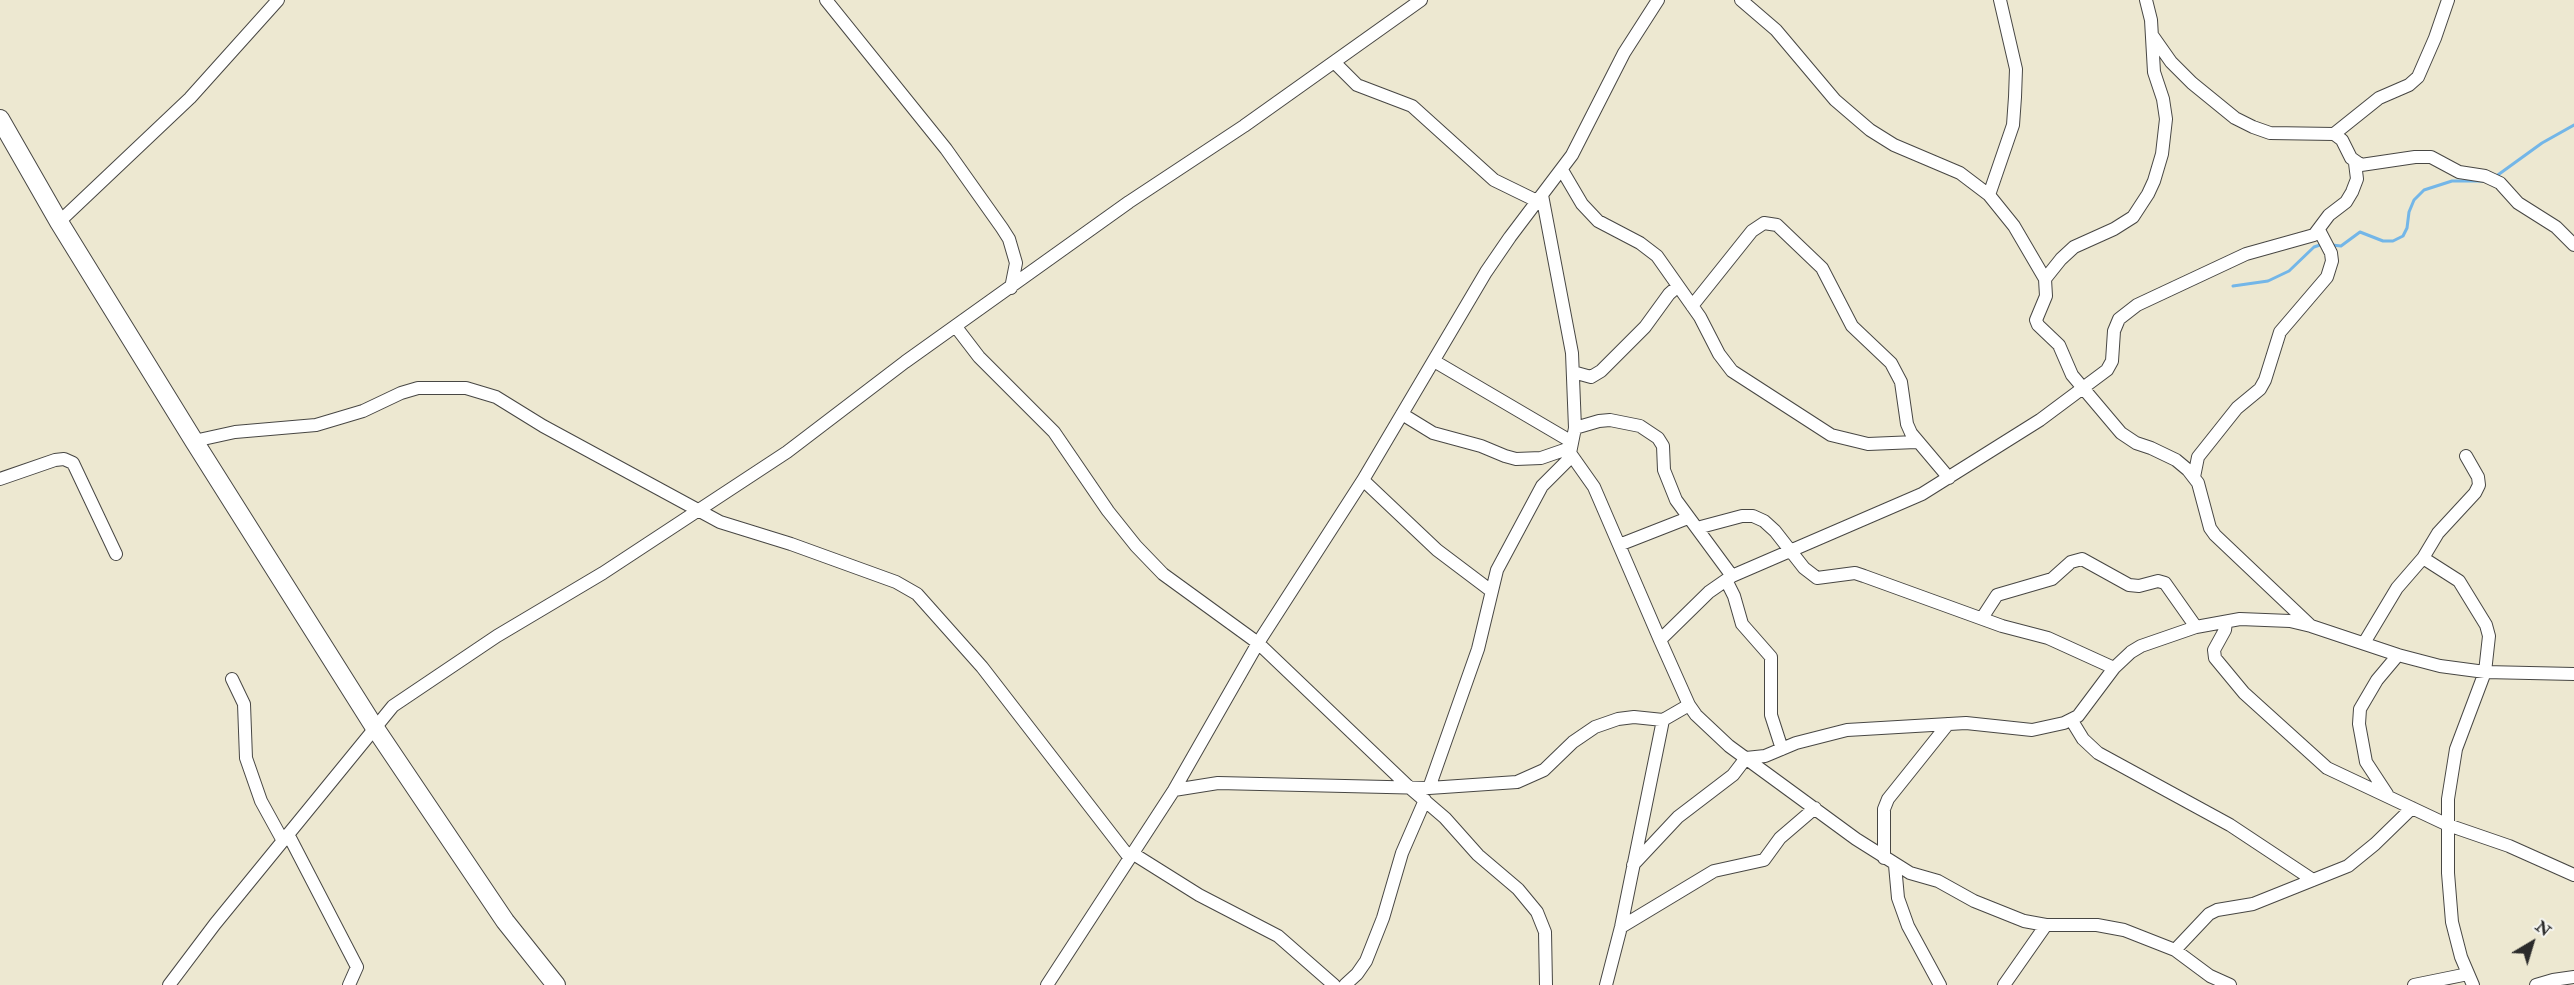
<!DOCTYPE html>
<html>
<head>
<meta charset="utf-8">
<style>
	body { margin:0 }
	#map { position:relative; width:2574px; height:985px; overflow:hidden; background:#ede8d1; font-family:"IM FELL Double Pica",serif }
	canvas { display:block }
	.north { position:absolute; left:2502px; top:913px; width:60px; height:60px; -webkit-text-stroke:4px #f6f6f2; paint-order:stroke; rotate:38deg; font-size:16px; font-weight:700; line-height:24px; text-align:center; color:#2b2b2b }
	.north::after { content:''; display:block; margin:auto; width:21px; height:27px; background:#2b2b2b; clip-path:polygon(50% 0,100% 100%,50% 72%,0 100%) }
</style>
</head>
<body>
<div id="map">
<canvas width="2574" height="985"></canvas>
<div class="north">N</div>
</div>
<script>
const ctx = document.querySelector('canvas').getContext('2d');
ctx.lineJoin = 'round';
const poly = rows => new Path2D(rows.map(r => 'M' + r).join(''));
function strokePath(path, color, width, dash) { ctx.strokeStyle = color; ctx.lineWidth = width; ctx.lineCap = dash ? 'butt' : 'round'; ctx.setLineDash(dash || []); ctx.stroke(path); }
const stream = poly([
	[2495,177,2542,143,2574,125],
	[2332,245,2341,246,2360,232,2383,241,2393,241,2403,236,2407,228,2409,212,2414,200,2424,190,2452,181,2486,181],
	[2233,286,2268,281,2289,271,2314,247,2323,244]
]);
const street = poly([
	[826,0,946,149,1002,228,1009,239,1016,263,1011,288],
	[1741,0,1776,30,1835,100,1870,130,1894,145,1960,173,1989,195,2014,226,2045,279,2046,296,2036,320,2038,325,2059,345,2072,375,2121,433,2136,443,2151,448,2176,460,2188,470,2198,483,2210,528,2215,535,2310,625],
	[2152,35,2171,62,2192,83,2235,118,2253,127,2270,133,2334,134,2342,140,2351,158,2361,165,2415,157,2431,157,2459,172,2485,176,2500,183,2518,203,2556,227,2574,245],
	[1335,63,1357,85,1412,106,1494,180,1537,201],
	[2334,134,2379,98,2409,85,2418,77,2435,38,2448,0],
	[1562,170,1582,204,1598,221,1640,243,1657,256,1700,317,1719,354,1732,371,1831,435,1868,444,1916,442],
	[1542,195,1572,353,1575,428,1570,453,1594,487,1660,640,1689,705,1696,715,1729,746,1856,839,1910,873,1938,881,1974,901,2024,921,2046,925,2097,925,2124,930,2175,950,2210,976,2230,985],
	[1989,195,2013,125,2015,97,2016,69,2000,0],
	[59,222,190,98,278,0],
	[2045,279,2061,259,2074,247,2114,229,2133,217,2148,194,2154,181,2162,154,2166,119,2163,99,2154,72,2151,20,2146,0],
	[1692,306,1752,231,1764,223,1777,225,1822,268,1852,326,1891,363,1901,382,1907,424,1911,433,1949,478],
	[956,327,979,357,1054,432,1108,511,1136,546,1163,574,1258,643,1410,788,1445,818,1478,855,1518,889,1537,912,1545,932,1546,985],
	[1434,361,1572,442],
	[1573,372,1591,377,1601,371,1645,327,1669,294,1678,286],
	[1402,414,1433,433,1481,446,1505,456,1516,459,1541,458,1570,448],
	[1575,428,1599,421,1610,420,1640,426,1658,438,1663,446,1664,470,1676,500,1732,576],
	[194,441,235,432,316,425,363,411,401,393,418,388,466,388,496,397,543,426,720,522,791,544,896,582,917,594,982,667,1129,857],
	[2194,477,2198,457,2237,408,2260,389,2265,380,2280,332,2327,277,2332,261,2331,253,2319,230],
	[0,479,55,460,64,459,73,463,116,554],
	[1363,480,1437,550,1490,590],
	[1697,528,1742,516,1753,516,1764,521,1775,531,1804,568,1817,578,1855,573,1864,576,2002,626,2048,638,2114,668],
	[1619,545,1688,518],
	[2423,558,2459,581,2486,625,2489,636,2485,672,2456,749,2448,799,2448,873,2452,922,2461,957,2473,985],
	[1726,580,1734,596,1742,624,1771,657,1771,715,1782,749],
	[1982,618,1997,595,2052,579,2071,562,2082,559,2129,585,2139,586,2158,581,2165,583,2196,627],
	[2226,622,2225,630,2214,650,2215,658,2244,693,2327,768,2448,825,2509,846,2574,875],
	[1660,640,1709,592,1732,576,1922,494,2040,420,2107,370,2112,361,2114,331,2119,319,2137,305,2246,254,2314,235,2329,215,2346,202,2352,192,2357,179,2355,163],
	[2364,643,2397,588,2423,558,2438,533,2475,493,2479,485,2478,477,2466,456],
	[232,679,244,704,246,758,261,801,283,841],
	[2072,721,2083,739,2098,753,2230,825,2313,880],
	[1429,788,1478,649,1497,570,1542,486,1567,461,1570,453],
	[1174,790,1218,783,1429,788,1517,782,1544,770,1573,742,1595,727,1618,719,1634,717,1663,720,1689,705],
	[2387,794,2366,762,2359,724,2360,709,2377,680,2398,655],
	[288,834,357,967,349,985],
	[1132,853,1199,895,1278,936,1334,985],
	[1884,858,1884,809,1888,799,1948,724],
	[1633,865,1678,817,1733,775,1746,758,1765,756,1796,743,1847,730,1966,723,2032,730,2064,723,2078,716,2114,668,2131,652,2141,646,2196,627,2240,619,2290,621,2311,626,2398,655,2440,666,2485,672,2574,674],
	[1895,865,1898,898,1908,926,1940,985],
	[1621,927,1714,871,1764,860,1780,838,1815,808],
	[2175,950,2209,914,2217,910,2253,904,2348,866,2375,844,2412,808],
	[169,985,215,924,393,706,497,636,603,573,787,452,905,362,1129,202,1244,126,1421,0],
	[1047,985,1174,790,1258,643,1363,480,1486,272,1510,237,1572,155,1624,53,1658,0],
	[1345,985,1357,974,1366,961,1383,918,1402,853,1425,800],
	[1606,985,1621,927,1663,720],
	[2004,985,2046,925],
	[2414,985,2468,974],
	[2536,985,2553,980,2574,977]
]);
const secondary = poly([
	[0,119,59,222,194,441,375,728,505,921,556,985]
]);
strokePath(stream, '#73b6e8', 3);
strokePath(street, '#484744', 14);
strokePath(secondary, '#484744', 20);
strokePath(street, '#fff', 12);
strokePath(secondary, '#fff', 18);
</script>
</body>
</html>
